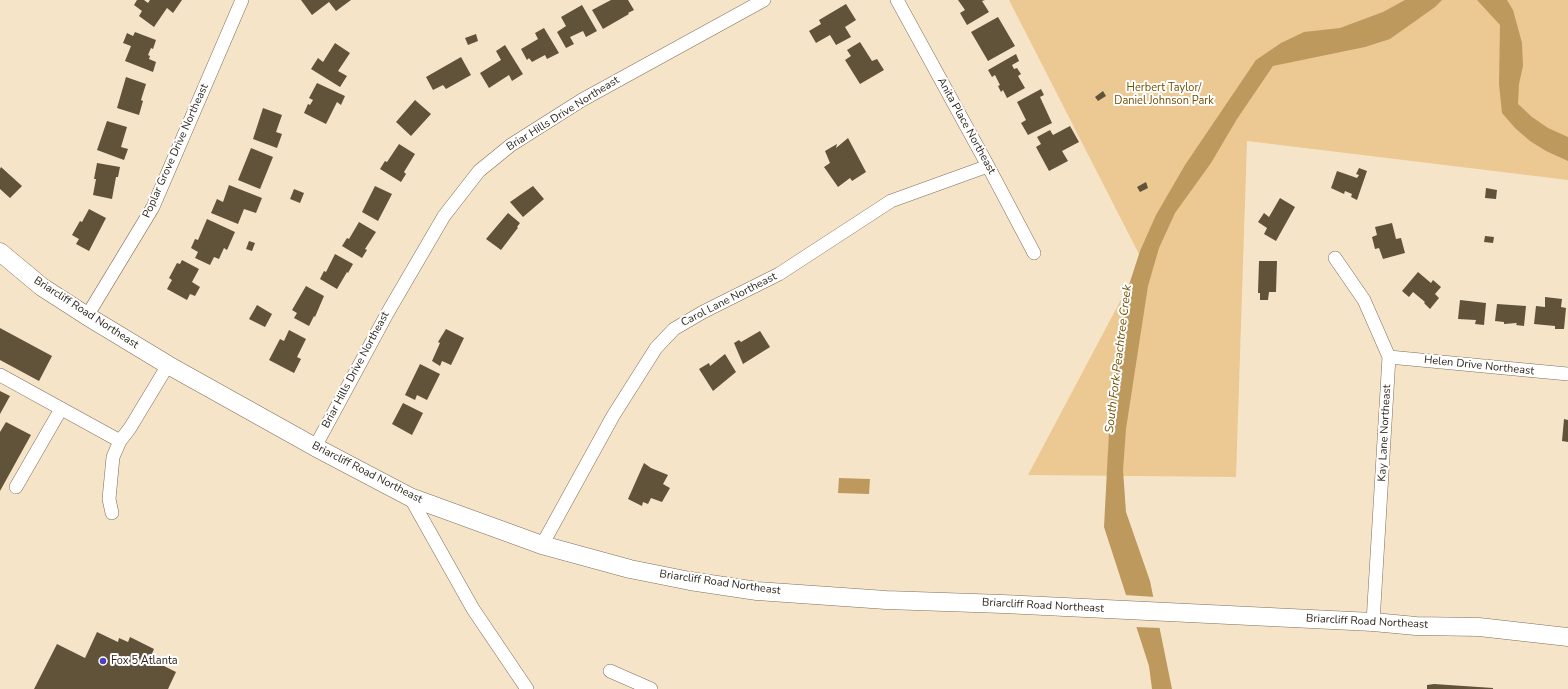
<!DOCTYPE html>
<html>
<head>
<meta charset="utf-8">
<style>
	body { margin:0 }
	canvas { display:block; background:#f6e4c9 }
</style>
</head>
<body>
<canvas width="1568" height="689"></canvas>
<script>
const ctx = document.querySelector('canvas').getContext('2d');
ctx.lineJoin = 'round';
function fill(path, color) { ctx.fillStyle = color; ctx.fill(path, 'evenodd'); }
const poly = rows => new Path2D(rows.map(r => 'M' + r).join(''));
function strokePath(path, color, width, dash) { ctx.strokeStyle = color; ctx.lineWidth = width; ctx.lineCap = dash ? 'butt' : 'round'; ctx.setLineDash(dash || []); ctx.stroke(path); }
function label(font, color, halo, rows, align = 'center') {
  ctx.font = font + ' "Nunito Sans",sans-serif'; ctx.lineWidth = 4; ctx.setLineDash([]); ctx.textBaseline = 'middle'; ctx.strokeStyle = halo; ctx.fillStyle = color; for (const [text, x, y, turn = 0] of rows) {
    ctx.save(); ctx.translate(x, y); ctx.rotate((+turn || 0) * Math.PI / 180); ctx.textAlign = isNaN(turn) ? turn : align; if (halo) ctx.strokeText(text, 0, 0); ctx.fillText(text, 0, 0); ctx.restore();
  }
}
const green = poly([
	[1009,0,1568,0,1568,180,1247,141,1236,477,1028,475,1142,260]
]);
const water = poly([
	[1405,0,1442,0,1435,7,1390,39,1365,47,1273,66,1237,119,1211,163,1175,213,1159,248,1148,286,1126,429,1123,470,1126,512,1150,581,1172,689,1152,689,1149,666,1104,527,1111,394,1120,325,1128,288,1140,251,1156,215,1185,165,1256,60,1281,43,1304,32,1340,28,1383,12],
	[1477,0,1507,0,1513,10,1522,43,1523,66,1519,84,1518,104,1532,117,1548,128,1568,137,1568,161,1546,151,1530,141,1515,128,1502,113,1499,84,1500,25],
	[839,478,870,479,869,494,838,493]
]);
const pier = poly([
	[1125,595,1155,597,1161,628,1135,627]
]);
const building = poly([
	[137,0,144,0,148,3,150,0,182,0,173,13,167,8,154,27,139,16,142,11,134,5],
	[301,0,351,0,336,11,329,2,312,15],
	[611,0,628,0,634,10,628,13,629,14,603,29,592,10],
	[958,0,985,0,982,1,989,12,967,25,960,13,965,10],
	[846,4,856,20,845,27,851,37,836,45,830,35,816,43,809,31,821,24,819,20],
	[582,5,597,31,586,37,583,31,570,37,574,44,566,48,557,32,566,26,561,17],
	[998,17,1015,46,988,61,971,32],
	[544,28,559,53,547,59,545,55,532,62,529,58,527,60,521,49,538,39,535,33],
	[135,32,156,40,153,49,151,48,148,55,150,56,149,59,156,62,153,72,125,61,131,46,123,43,127,33,133,36],
	[476,34,478,41,468,45,465,38],
	[860,42,872,61,877,59,884,70,860,84,845,60,851,56,847,50],
	[335,43,350,53,338,71,347,76,340,87,311,69,318,58,323,62],
	[505,45,523,74,512,81,509,75,489,88,480,73,501,60,496,51],
	[1016,54,1019,61,1012,65,1014,69,1017,68,1021,74,1018,76,1025,88,1007,98,1003,90,1001,92,998,86,1000,85,995,75,992,77,988,70],
	[461,57,471,75,446,89,443,85,433,90,426,77],
	[126,77,146,84,141,100,143,101,139,115,117,108],
	[317,83,345,96,341,105,337,102,326,124,304,113,308,104,310,105,313,100,309,98],
	[1041,89,1044,95,1040,97,1052,123,1028,135,1021,123,1026,120,1017,102],
	[1103,91,1106,96,1098,101,1095,97],
	[415,100,431,114,411,136,396,122],
	[263,108,282,115,276,132,282,134,277,148,253,139],
	[107,121,127,127,121,147,128,149,124,160,97,150],
	[1070,126,1079,142,1062,151,1068,161,1049,171,1036,147,1041,144,1037,137,1050,130,1053,135],
	[848,138,866,172,852,181,850,178,838,187,824,167,830,163,825,151,837,144,836,148],
	[399,144,415,154,404,172,406,174,401,182,380,169,385,161,387,162],
	[251,148,273,157,260,189,238,180],
	[97,163,120,167,118,177,116,177,112,199,93,195,96,179,94,179],
	[1,167,22,186,10,198,0,189,0,169],
	[1359,168,1367,171,1357,200,1351,197,1352,194,1345,191,1344,194,1331,188,1337,171,1357,178,1359,175,1356,174],
	[1146,182,1148,188,1140,192,1137,187],
	[229,185,262,198,256,213,244,209,238,224,211,213,217,199,223,202],
	[375,186,392,194,378,221,362,212],
	[533,186,544,199,523,217,510,202],
	[1486,188,1497,190,1496,199,1485,198],
	[294,189,304,193,300,203,290,199],
	[1280,198,1295,207,1276,241,1264,234,1267,228,1258,222,1264,213,1269,217],
	[89,209,106,218,89,251,76,244,79,239,72,235,80,221,82,222],
	[508,213,520,223,517,227,518,228,517,229,501,250,486,239],
	[207,219,235,232,227,250,224,248,219,259,214,257,210,265,195,258,198,252,191,248,195,239,198,240],
	[359,222,376,232,365,249,367,250,362,258,342,246,347,238,349,239],
	[1392,223,1396,239,1401,238,1405,253,1383,259,1379,248,1375,249,1372,237,1377,235,1375,227],
	[1485,236,1494,237,1493,243,1484,242],
	[249,241,255,243,252,251,246,249],
	[335,254,353,264,348,273,347,272,337,289,320,279,324,271,326,272],
	[182,260,199,269,192,282,200,287,195,296,190,294,187,300,167,289,172,280,169,278,177,263,180,264],
	[1259,261,1277,261,1276,292,1269,292,1268,300,1260,300,1260,293,1258,293],
	[1418,272,1431,283,1433,280,1441,287,1435,294,1439,298,1430,309,1424,303,1425,302,1413,292,1409,297,1402,291],
	[306,286,324,296,315,317,314,316,309,326,294,318,297,313,292,310],
	[1545,297,1562,299,1561,307,1566,308,1564,329,1555,329,1555,326,1534,324,1536,306,1545,307],
	[1460,300,1486,303,1484,325,1475,324,1476,320,1458,319],
	[1497,304,1526,306,1524,326,1516,325,1517,323,1504,324,1504,322,1495,321],
	[257,305,272,314,265,327,249,319],
	[0,328,52,356,39,381,0,360],
	[446,329,464,338,451,365,442,361,440,366,432,361,440,343,438,342],
	[289,330,306,339,297,357,301,359,294,373,269,360,280,339,284,341],
	[760,331,770,347,743,364,734,343,739,340,741,342],
	[725,354,736,372,713,391,699,369,709,363,710,366],
	[420,364,440,374,427,400,417,395,415,400,405,395],
	[0,391,10,396,0,414],
	[403,403,423,413,412,435,392,424],
	[1564,419,1568,420,1568,442,1562,441],
	[6,422,31,435,0,491,0,432],
	[644,463,651,468,668,475,663,484,670,488,662,502,651,498,648,504,643,502,642,506,628,499],
	[97,632,118,642,119,638,128,642,130,637,154,649,151,656,159,660,158,663,176,672,168,689,34,689,57,644,85,658],
	[1434,684,1493,688,1493,689,1427,689,1427,685]
]);
const street = poly([
	[897,0,988,166,1034,253],
	[1335,258,1364,300,1389,357,1373,622],
	[87,316,153,207,242,0],
	[1389,357,1568,374],
	[0,375,120,441],
	[315,447,388,312,444,216,479,171,511,145,582,100,764,0],
	[16,487,61,409],
	[410,497,473,609,527,689],
	[112,513,109,499,113,457,120,441,130,428,168,365],
	[542,545,613,416,656,348,674,329,703,312,779,274,891,201,988,166],
	[610,671,651,689]
]);
const secondary = poly([
	[0,252,42,287,87,316,168,365,315,447,410,497,542,545,630,569,690,581,757,591,886,600,1003,604,1373,622,1416,626,1479,627,1568,637]
]);
const markers = [
	[103,661,4,"#4f41b8"]
];
const parkNames = [
	["Herbert Taylor/",1164,88],
	["Daniel Johnson Park",1164,101]
];
const streetNames = [
	["Briar Hills Drive Northeast",563,114,-32],
	["Anita Place Northeast",966,126,61],
	["Poplar Grove Drive Northeast",176,151,-66],
	["Carol Lane Northeast",729,300,-27],
	["Briarcliff Road Northeast",86,313,33],
	["Helen Drive Northeast",1479,366,6],
	["Briar Hills Drive Northeast",356,370,-62],
	["Kay Lane Northeast",1385,433,-87],
	["Briarcliff Road Northeast",367,473,27],
	["Briarcliff Road Northeast",720,583,8],
	["Briarcliff Road Northeast",1043,606,3],
	["Briarcliff Road Northeast",1367,622,3]
];
const poiNames = [
	["Fox 5 Atlanta",111,661]
];
const waterNames = [
	["South Fork Peachtree Creek",1119,359,-83]
];
fill(green, '#ecc993');
fill(water, '#bd995d');
fill(pier, '#f6e4c9');
fill(building, '#61523a');
strokePath(street, '#7f6f56', 14);
strokePath(secondary, '#7f6f56', 19);
strokePath(street, '#fff', 13);
strokePath(secondary, '#fff', 18);
for (const [x, y, r, color] of markers) { const dot = new Path2D(); dot.arc(x, y, r, 0, 2 * Math.PI); ctx.fillStyle = color; ctx.fill(dot); strokePath(dot, '#fff', 1.5); }
label('11px', '#724e00', '#fff', parkNames);
label('11px', '#2e271d', '#fff', streetNames);
label('11px', '#2e271d', '#fff', poiNames, 'left');
label('italic 12px', '#724e00', '#fff', waterNames);
</script>
</body>
</html>
